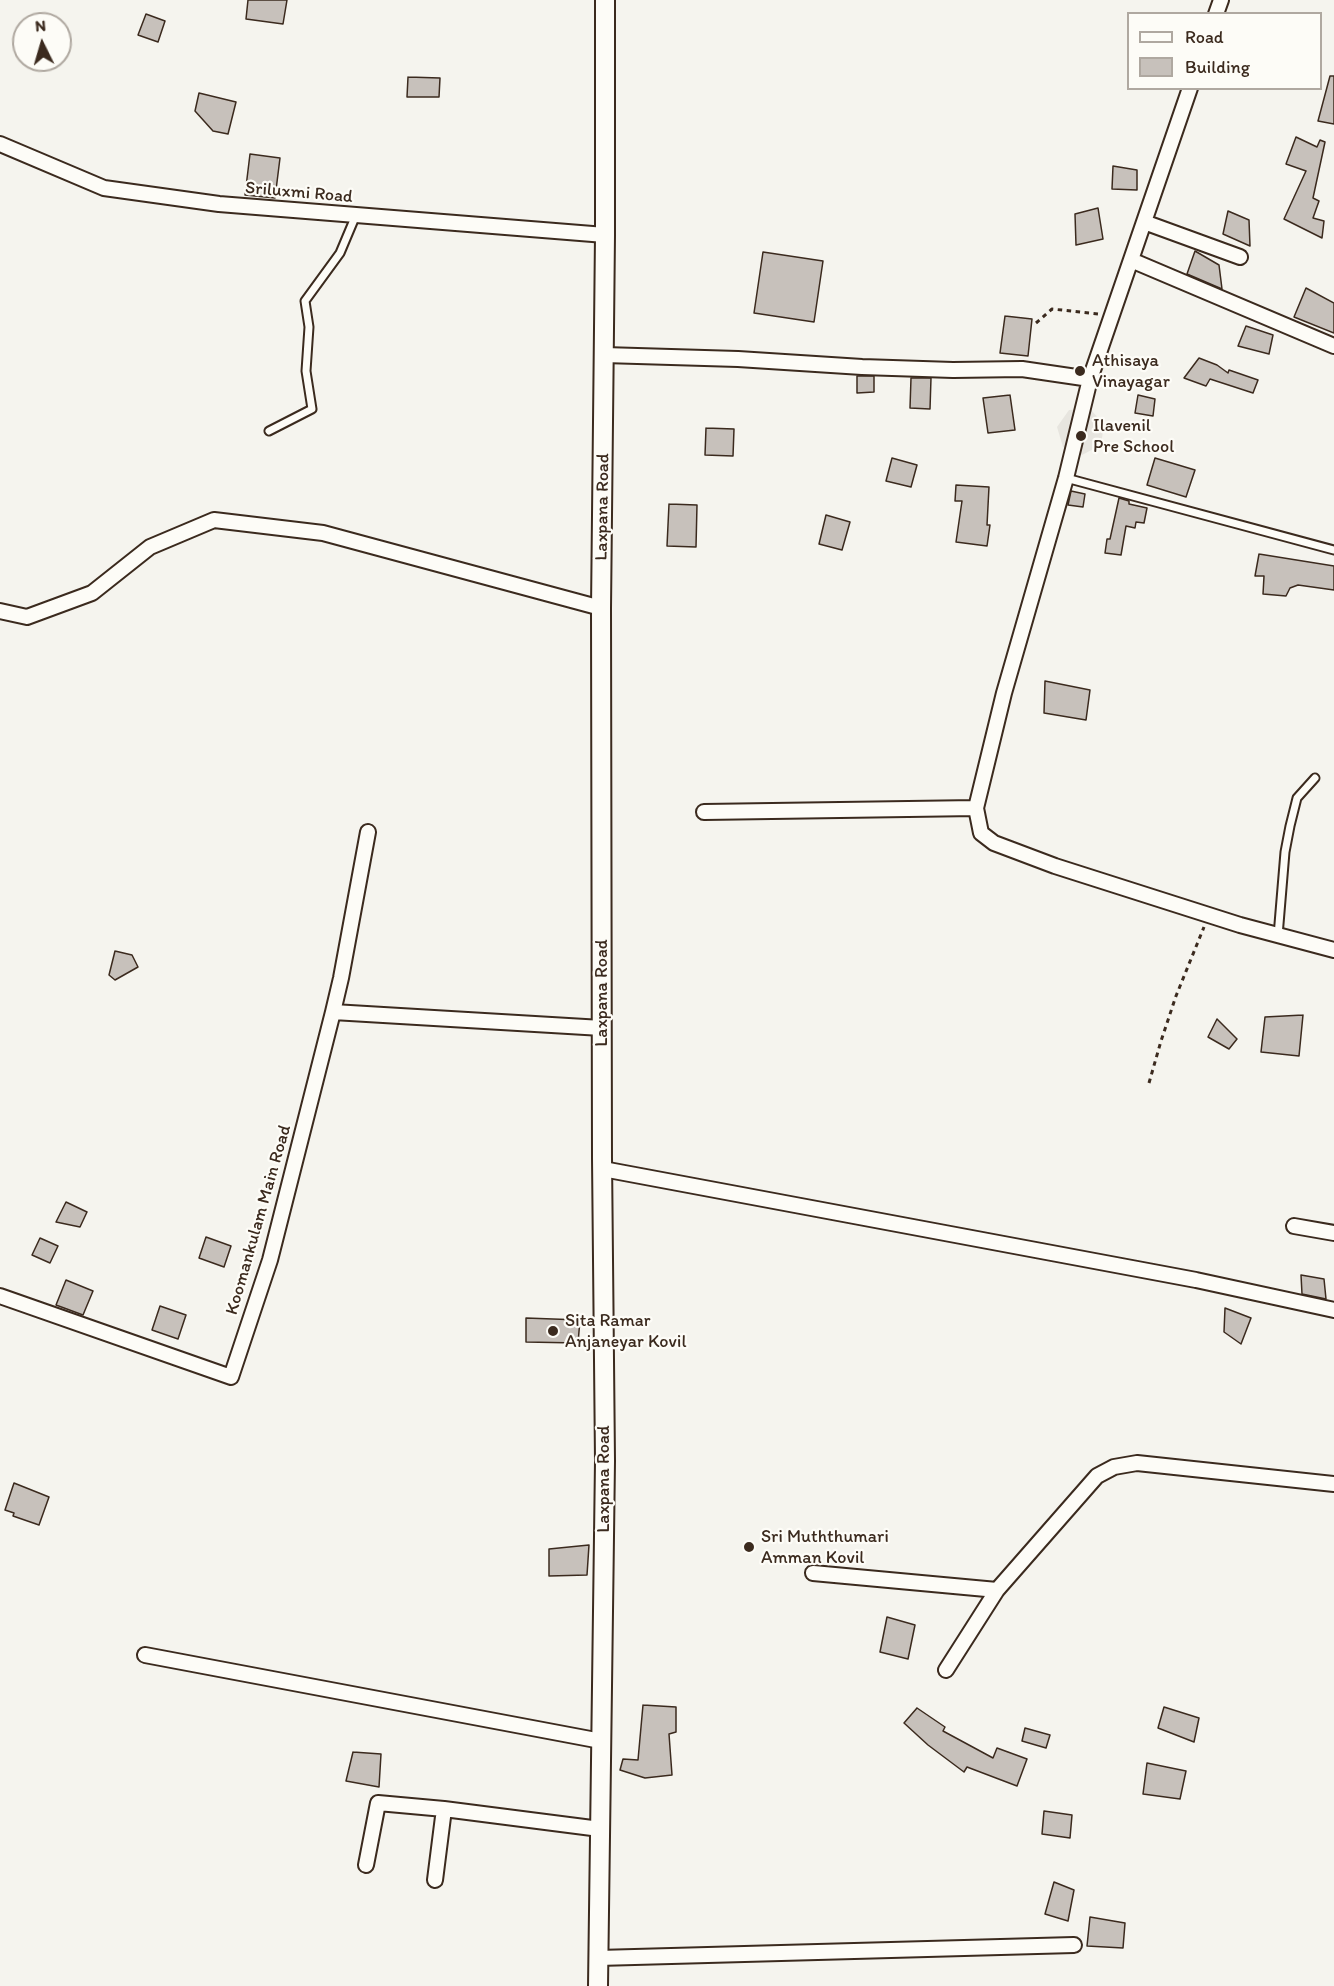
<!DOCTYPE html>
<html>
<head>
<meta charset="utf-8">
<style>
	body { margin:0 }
	#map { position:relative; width:1334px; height:1986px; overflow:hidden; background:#f5f4ee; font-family:Itim,sans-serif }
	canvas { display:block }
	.legend { position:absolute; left:1127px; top:12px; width:195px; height:78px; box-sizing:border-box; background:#fdfcf7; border:2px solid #afa8a0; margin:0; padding:8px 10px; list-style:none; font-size:18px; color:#3b2a1e }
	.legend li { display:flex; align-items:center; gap:12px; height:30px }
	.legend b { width:30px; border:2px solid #afa8a0 }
	.north { position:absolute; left:12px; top:12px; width:60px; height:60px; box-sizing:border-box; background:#fdfcf7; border:2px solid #afa8a0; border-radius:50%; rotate:355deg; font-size:16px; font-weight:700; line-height:24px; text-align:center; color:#3b2a1e }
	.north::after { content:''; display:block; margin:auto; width:21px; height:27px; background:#3b2a1e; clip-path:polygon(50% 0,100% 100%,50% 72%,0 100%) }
</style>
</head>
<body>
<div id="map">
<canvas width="1334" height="1986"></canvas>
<ul class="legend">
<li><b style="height:8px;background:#fdfcf7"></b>Road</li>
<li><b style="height:16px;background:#c7c1bb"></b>Building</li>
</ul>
<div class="north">N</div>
</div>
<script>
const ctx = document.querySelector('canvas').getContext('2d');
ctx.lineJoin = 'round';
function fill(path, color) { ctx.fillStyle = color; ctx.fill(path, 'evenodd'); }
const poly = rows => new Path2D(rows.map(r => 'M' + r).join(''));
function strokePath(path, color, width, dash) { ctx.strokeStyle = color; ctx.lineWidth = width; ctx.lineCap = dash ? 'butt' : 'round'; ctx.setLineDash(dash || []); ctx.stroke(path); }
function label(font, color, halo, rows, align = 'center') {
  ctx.font = font + ' Itim,sans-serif'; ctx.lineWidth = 4.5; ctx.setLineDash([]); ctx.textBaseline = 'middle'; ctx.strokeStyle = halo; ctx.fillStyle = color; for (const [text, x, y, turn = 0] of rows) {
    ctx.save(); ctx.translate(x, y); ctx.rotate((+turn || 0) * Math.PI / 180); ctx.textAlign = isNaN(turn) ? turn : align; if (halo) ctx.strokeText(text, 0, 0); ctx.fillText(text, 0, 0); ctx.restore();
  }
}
const built = poly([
	[1090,409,1104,424,1101,445,1082,455,1063,447,1057,427,1069,410]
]);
const building = poly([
	[248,0,287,0,283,24,246,19,248,0],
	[146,14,165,21,158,42,138,35,146,14],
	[1330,76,1334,76,1334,124,1318,121,1330,76],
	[408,77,440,78,439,97,407,97,408,77],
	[199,93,236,102,228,134,213,131,195,111,199,93],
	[1296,137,1317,147,1320,140,1325,142,1313,198,1319,201,1313,218,1324,221,1322,238,1284,219,1306,171,1286,164,1296,137],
	[250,154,280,158,275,198,245,195,250,154],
	[1113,166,1137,170,1137,190,1112,189,1113,166],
	[1098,208,1103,239,1076,245,1075,214,1098,208],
	[1228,211,1249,220,1250,246,1223,234,1228,211],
	[1195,251,1219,265,1222,289,1187,274,1195,251],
	[763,252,823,261,814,322,754,313,763,252],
	[1306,288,1334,303,1334,333,1294,317,1306,288],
	[1005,316,1032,319,1028,356,1000,353,1005,316],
	[1246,326,1273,335,1269,354,1238,346,1246,326],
	[1199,358,1217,365,1228,373,1229,370,1258,380,1253,393,1210,379,1206,386,1184,378,1199,358],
	[857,376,874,376,874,392,857,393,857,376],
	[911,378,931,378,930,409,910,408,911,378],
	[1010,395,1015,430,988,433,983,398,1010,395],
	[1138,395,1155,399,1153,416,1135,413,1138,395],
	[706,428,734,429,733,456,705,455,706,428],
	[892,458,917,465,911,487,886,481,892,458],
	[1155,458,1195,470,1186,497,1147,485,1155,458],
	[956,485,989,487,987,525,990,525,987,546,956,542,962,501,955,501,956,485],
	[1071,491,1085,494,1083,507,1068,505,1071,491],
	[1119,498,1129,501,1129,504,1147,508,1144,523,1136,522,1135,528,1126,526,1121,555,1105,553,1107,539,1110,539,1119,498],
	[669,504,697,505,696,547,667,546,669,504],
	[826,515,850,522,842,550,819,544,826,515],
	[1259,554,1334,566,1334,590,1298,585,1290,588,1286,596,1263,594,1264,576,1255,576,1259,554],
	[1045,681,1090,690,1086,720,1044,713,1045,681],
	[115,951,132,955,138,967,115,980,109,975,115,951],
	[1303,1015,1299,1056,1261,1052,1265,1017,1303,1015],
	[1217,1019,1237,1039,1229,1049,1208,1037,1217,1019],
	[66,1202,87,1212,80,1227,56,1222,66,1202],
	[206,1237,231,1246,224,1267,199,1258,206,1237],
	[40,1238,58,1246,50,1263,32,1255,40,1238],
	[1301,1275,1324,1279,1326,1299,1302,1294,1301,1275],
	[66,1280,93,1291,83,1315,56,1305,66,1280],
	[160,1306,186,1315,178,1339,152,1330,160,1306],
	[1225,1308,1251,1318,1241,1344,1224,1332,1225,1308],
	[526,1318,580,1320,578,1343,526,1342,526,1318],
	[14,1483,49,1497,39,1525,13,1516,14,1513,5,1510,14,1483],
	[589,1545,587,1575,549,1576,549,1549,589,1545],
	[887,1617,915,1625,908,1659,880,1652,887,1617],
	[643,1705,676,1707,676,1732,669,1734,672,1775,645,1778,620,1770,623,1759,638,1760,643,1705],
	[1164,1707,1199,1718,1194,1742,1158,1728,1164,1707],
	[917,1708,945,1727,943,1731,993,1758,997,1748,1027,1759,1017,1786,967,1767,964,1772,928,1745,904,1723,917,1708],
	[1025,1728,1050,1735,1046,1748,1022,1741,1025,1728],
	[353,1752,381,1754,379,1787,346,1781,353,1752],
	[1147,1763,1186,1771,1180,1799,1143,1794,1147,1763],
	[1044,1811,1072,1815,1070,1838,1042,1834,1044,1811],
	[1054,1882,1074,1890,1068,1921,1045,1914,1054,1882],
	[1090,1917,1125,1923,1123,1948,1087,1946,1090,1917]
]);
const path = poly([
	[1036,323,1052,309,1098,314],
	[1149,1083,1161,1041,1176,996,1204,927]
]);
const service = poly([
	[269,431,312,409,306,371,309,327,305,301,340,253,356,215],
	[1066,478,1334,550],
	[1278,936,1285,852,1290,826,1297,798,1315,778]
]);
const minor = poly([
	[1216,14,1221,0],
	[1190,88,1090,379,1066,478,1004,693,976,808,981,833,994,843,1055,866,1240,925,1334,950],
	[0,144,104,188,219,204,605,235],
	[1144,222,1240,257],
	[1131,260,1334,346],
	[604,355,738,359,862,367,953,370,1022,369,1090,379],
	[0,611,27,617,92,593,150,547,214,520,323,533,601,608],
	[704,812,976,808],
	[333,1012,602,1028],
	[603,1169,1196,1280,1334,1310],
	[1294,1226,1334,1233],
	[0,1296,231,1377,270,1260,333,1012,341,978,368,832],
	[813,1573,997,1590],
	[145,1655,601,1741],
	[946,1670,997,1590,1097,1476,1114,1467,1137,1463,1334,1484],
	[366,1865,378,1803,444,1809],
	[435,1880,444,1809,600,1829],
	[598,1958,1074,1945]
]);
const tertiary = poly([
	[598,1986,605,1461,602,1158,601,608,605,235,605,0]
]);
const markers = [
	[1080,371,6,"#3b2a1e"],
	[1081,436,6,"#3b2a1e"],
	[553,1331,6,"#3b2a1e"],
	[749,1547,6,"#3b2a1e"]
];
const streetNames = [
	["Sriluxmi Road",299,193,5],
	["Laxpana Road",603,507,-89],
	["Laxpana Road",602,993,-90],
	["Koomankulam Main Road",259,1220,-74],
	["Laxpana Road",604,1479,-90]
];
const poiNames = [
	["Athisaya",1092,361],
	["Vinayagar",1092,382],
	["Ilavenil",1093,426],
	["Pre School",1093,447],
	["Sita Ramar",565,1321],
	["Anjaneyar Kovil",565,1342],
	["Sri Muththumari",761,1537],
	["Amman Kovil",761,1558]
];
fill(built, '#e7e5df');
fill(building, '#c7c1bb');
strokePath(building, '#3b2a1e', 1.5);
strokePath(service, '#3b2a1e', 11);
strokePath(minor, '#3b2a1e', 18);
strokePath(tertiary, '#3b2a1e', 22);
strokePath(path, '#3b2a1e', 3, [4.5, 4.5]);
strokePath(service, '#fdfcf7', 7);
strokePath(minor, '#fdfcf7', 14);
strokePath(tertiary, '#fdfcf7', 18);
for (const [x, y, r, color] of markers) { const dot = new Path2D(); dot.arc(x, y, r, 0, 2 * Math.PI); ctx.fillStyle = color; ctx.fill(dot); strokePath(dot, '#fdfcf7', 2); }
label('18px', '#3b2a1e', '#fdfcf7', streetNames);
label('18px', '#3b2a1e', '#fdfcf7', poiNames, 'left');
</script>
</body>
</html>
